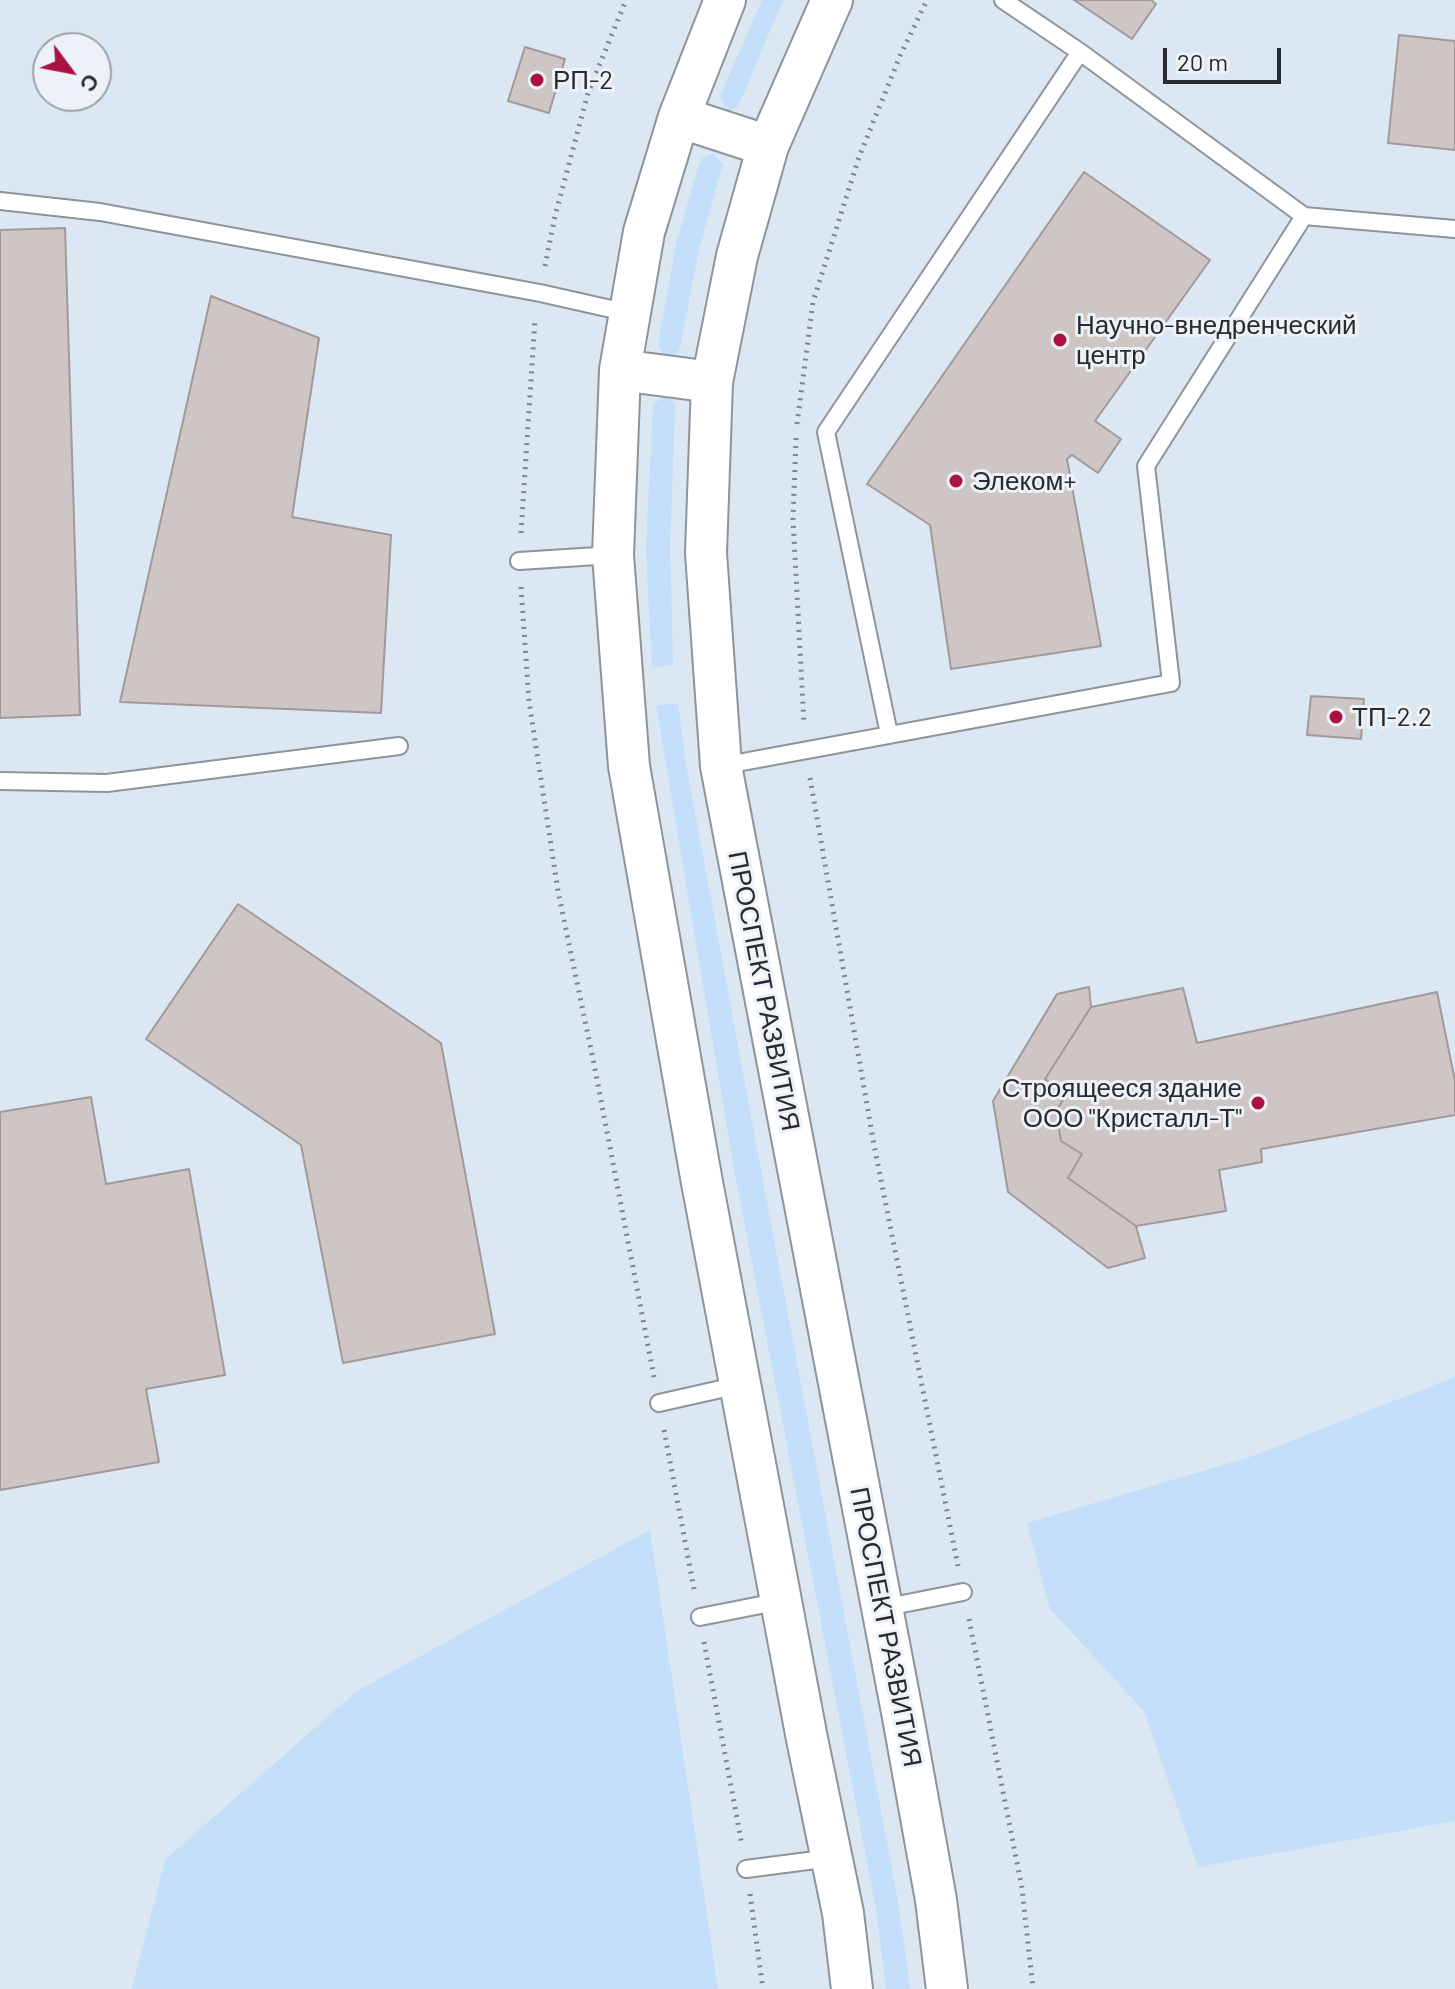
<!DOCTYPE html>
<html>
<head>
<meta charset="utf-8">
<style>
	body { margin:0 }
	#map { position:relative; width:1455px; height:1989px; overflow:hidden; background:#ecf2f8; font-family:Barlow,sans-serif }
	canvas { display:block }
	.north { position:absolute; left:32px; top:32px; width:80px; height:80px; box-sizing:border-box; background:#ecf2f8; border:2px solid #9ea2a6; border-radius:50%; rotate:122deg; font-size:22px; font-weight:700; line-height:32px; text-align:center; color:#282a2c }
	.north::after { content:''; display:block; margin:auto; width:28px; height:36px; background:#a91341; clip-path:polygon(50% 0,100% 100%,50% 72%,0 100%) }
	.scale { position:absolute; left:1163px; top:48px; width:118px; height:36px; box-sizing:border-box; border:4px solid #282a2c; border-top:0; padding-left:10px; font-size:24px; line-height:28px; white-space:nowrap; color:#282a2c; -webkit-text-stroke:6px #ecf2f8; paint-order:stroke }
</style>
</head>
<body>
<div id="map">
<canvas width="1455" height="1989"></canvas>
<div class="north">С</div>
<div class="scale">20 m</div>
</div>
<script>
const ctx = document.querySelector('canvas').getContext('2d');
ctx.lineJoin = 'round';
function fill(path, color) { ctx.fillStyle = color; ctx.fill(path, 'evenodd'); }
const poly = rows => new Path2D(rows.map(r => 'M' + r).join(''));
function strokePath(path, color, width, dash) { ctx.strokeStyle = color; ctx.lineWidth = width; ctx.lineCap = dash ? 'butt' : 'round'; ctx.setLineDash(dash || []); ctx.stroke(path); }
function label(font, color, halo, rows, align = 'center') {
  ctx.font = font + ' Barlow,sans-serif'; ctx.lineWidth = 6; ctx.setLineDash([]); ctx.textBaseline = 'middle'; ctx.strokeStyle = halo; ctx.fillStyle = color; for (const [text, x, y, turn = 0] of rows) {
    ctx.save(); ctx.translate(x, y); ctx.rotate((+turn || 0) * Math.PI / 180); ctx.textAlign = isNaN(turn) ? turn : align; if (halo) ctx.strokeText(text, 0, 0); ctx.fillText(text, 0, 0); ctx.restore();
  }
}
const built = poly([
	[0,0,1455,0,1455,1989,0,1989],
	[48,48,96,48,96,96,48,96]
]);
const green = poly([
	[762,0,783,0,738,107,727,113,720,96],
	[713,154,723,164,699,249,680,348,676,355,669,358,662,353,658,345,676,244,700,161,705,156],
	[664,396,671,399,675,405,670,546,673,665,652,668,646,549,653,405],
	[678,704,686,764,760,1165,899,1907,910,1989,886,1989,876,1909,734,1169,656,705],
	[1455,1377,1455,1821,1198,1867,1144,1711,1050,1609,1027,1523,1250,1457],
	[650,1530,718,1989,132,1989,165,1860,357,1691]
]);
const building = poly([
	[1074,0,1151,0,1156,4,1132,39,1074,0],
	[1399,35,1455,41,1455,150,1388,143,1399,35],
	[525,47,565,59,549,113,508,101,525,47],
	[1084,172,1210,260,1095,421,1121,439,1098,473,1072,455,1067,459,1101,646,951,669,930,525,867,484,1084,172],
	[65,228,80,715,0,718,0,230,65,228],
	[211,296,319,338,292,517,391,535,381,713,120,702,211,296],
	[1311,696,1364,699,1361,739,1307,735,1311,696],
	[238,904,441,1043,495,1334,343,1363,301,1145,146,1039,238,904],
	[1089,987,1091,1007,1045,1079,1066,1094,1056,1112,1061,1141,1082,1154,1068,1178,1136,1226,1145,1258,1108,1268,1008,1192,993,1101,1057,994,1089,987],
	[1183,988,1197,1043,1437,992,1455,1081,1455,1115,1261,1149,1262,1162,1219,1170,1226,1211,1136,1226,1068,1178,1082,1154,1061,1141,1056,1112,1066,1094,1045,1079,1091,1007,1183,988],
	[91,1097,106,1184,189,1169,225,1375,146,1389,159,1462,0,1490,0,1112,91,1097]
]);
const path = poly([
	[545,266,555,216,588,93,626,0],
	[797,424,813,302,859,157,900,56,927,0],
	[796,438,793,519,804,724],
	[521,533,535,319],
	[521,587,529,701,558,891,594,1064,654,1377],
	[810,778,874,1145,958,1566],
	[664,1430,694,1589],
	[969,1619,1022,1888,1033,1989],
	[704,1642,742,1845],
	[750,1894,763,1989]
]);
const service = poly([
	[1003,0,1080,52,1304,216],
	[0,201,100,212,540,293,629,313],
	[519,561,613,555],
	[889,734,826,432,1080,52],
	[721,766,1171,683,1146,466,1304,216,1455,229],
	[0,781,107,783,399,746],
	[659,1403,739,1385],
	[882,1608,963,1592],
	[700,1617,781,1601],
	[746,1869,831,1858]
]);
const tertiary = poly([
	[725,0,679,117,644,232,620,370,613,555,629,766,701,1177,807,1739,843,1913,852,1989],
	[832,0,768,146,737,256,712,382,706,553,721,766,903,1717,936,1900,947,1989],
	[679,117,768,146],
	[620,370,712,382]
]);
const markers = [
	[537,80,8,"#a91341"],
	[1060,340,8,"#a91341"],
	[956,481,8,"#a91341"],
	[1336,717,8,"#a91341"],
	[1258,1103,8,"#a91341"]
];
const poiNames = [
	["РП-2",553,80],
	["Научно-внедренческий",1076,325],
	["центр",1076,355],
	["Элеком+",972,481],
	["ТП-2.2",1352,717],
	["Строящееся здание",1242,1088,"right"],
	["ООО \"Кристалл-Т\"",1242,1118,"right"]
];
const streetNames = [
	["ПРОСПЕКТ РАЗВИТИЯ",764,991,79],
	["ПРОСПЕКТ РАЗВИТИЯ",886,1627,79]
];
fill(built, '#dbe7f2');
fill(green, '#c3dff9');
fill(building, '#cec5c5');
strokePath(building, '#a2999a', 2);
strokePath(service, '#8e9499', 20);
strokePath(tertiary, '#8e9499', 44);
strokePath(path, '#808488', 5, [2, 6]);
strokePath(service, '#fff', 16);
strokePath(tertiary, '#fff', 40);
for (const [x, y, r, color] of markers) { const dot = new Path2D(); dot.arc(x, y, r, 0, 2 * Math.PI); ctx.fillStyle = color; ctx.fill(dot); strokePath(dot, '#ecf2f8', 3); }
label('26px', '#282a2c', '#ecf2f8', poiNames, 'left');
label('26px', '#282a2c', '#ecf2f8', streetNames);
</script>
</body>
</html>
